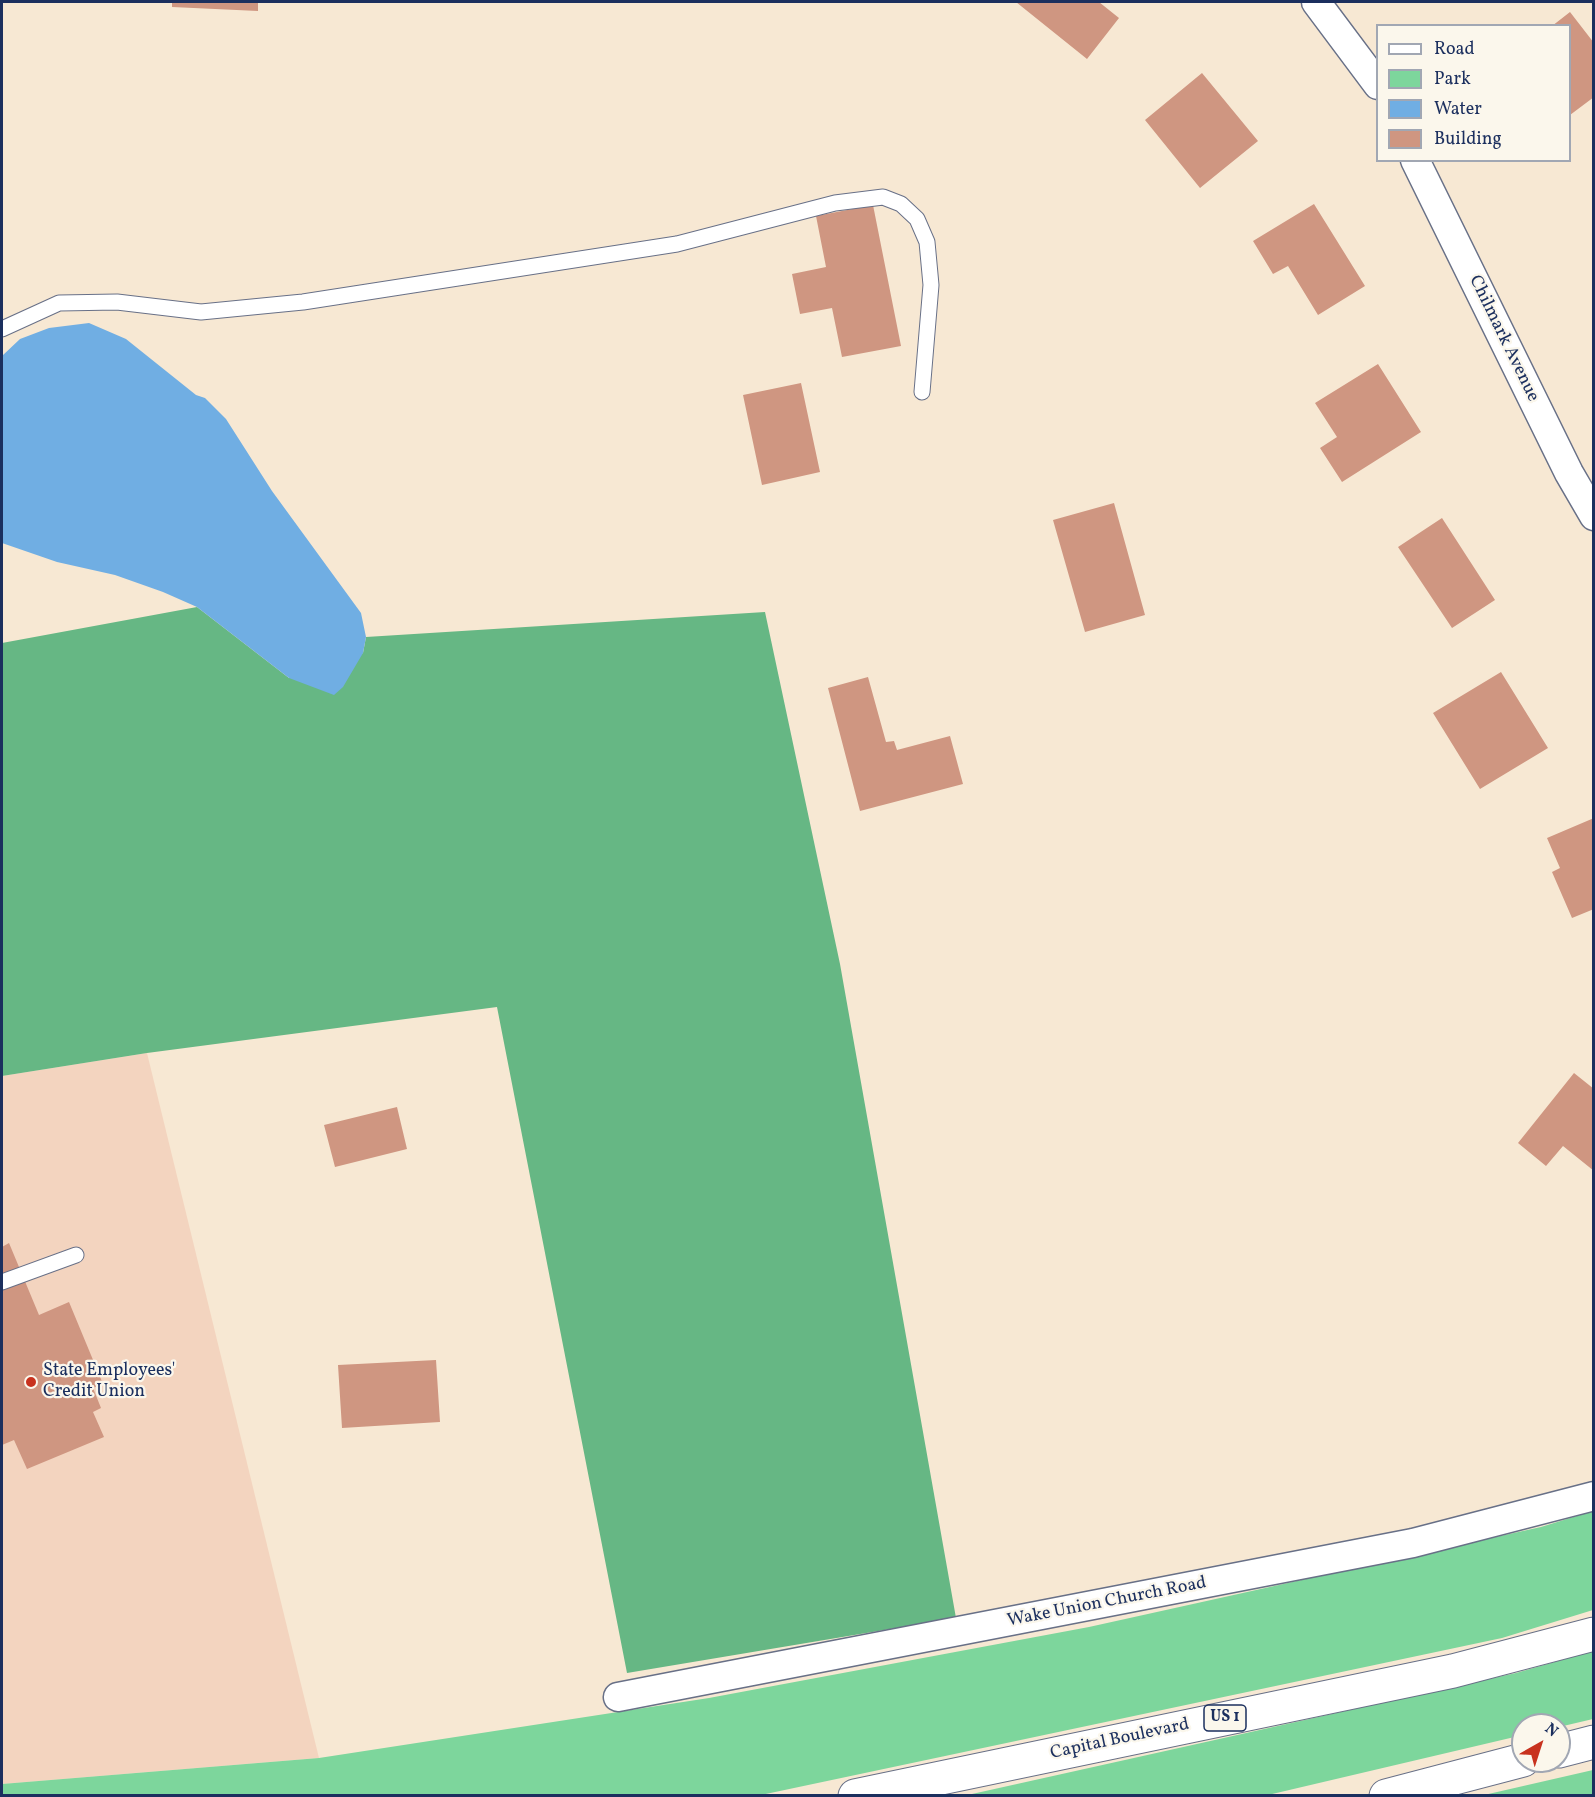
<!DOCTYPE html>
<html>
<head>
<meta charset="utf-8">
<style>
	body { margin:0 }
	#map { position:relative; width:1595px; height:1797px; overflow:hidden; background:#f7e8d3; font-family:Vollkorn,serif }
	canvas { display:block }
	.frame { position:absolute; inset:0; border:3px solid #1b2f5e; pointer-events:none }
	.legend { position:absolute; left:1376px; top:24px; width:195px; height:138px; box-sizing:border-box; background:#fbf7ec; border:2px solid #a1a7b3; margin:0; padding:8px 10px; list-style:none; font-size:18px; color:#1b2f5e }
	.legend li { display:flex; align-items:center; gap:12px; height:30px }
	.legend b { width:30px; border:2px solid #a1a7b3 }
	.north { position:absolute; left:1511px; top:1713px; width:60px; height:60px; box-sizing:border-box; background:#fbf7ec; border:2px solid #a1a7b3; border-radius:50%; rotate:39deg; font-size:16px; font-weight:700; line-height:24px; text-align:center; color:#1b2f5e }
	.north::after { content:''; display:block; margin:auto; width:21px; height:27px; background:#c8321e; clip-path:polygon(50% 0,100% 100%,50% 72%,0 100%) }
</style>
</head>
<body>
<div id="map">
<canvas width="1595" height="1797"></canvas>
<div class="frame"></div>
<ul class="legend">
<li><b style="height:8px;background:#fff"></b>Road</li>
<li><b style="height:16px;background:#7dd69c"></b>Park</li>
<li><b style="height:16px;background:#70aee3"></b>Water</li>
<li><b style="height:16px;background:#cf9681"></b>Building</li>
</ul>
<div class="north">N</div>
</div>
<script>
const ctx = document.querySelector('canvas').getContext('2d');
ctx.lineJoin = 'round';
function fill(path, color) { ctx.fillStyle = color; ctx.fill(path, 'evenodd'); }
const poly = rows => new Path2D(rows.map(r => 'M' + r).join(''));
function strokePath(path, color, width, dash) { ctx.strokeStyle = color; ctx.lineWidth = width; ctx.lineCap = dash ? 'butt' : 'round'; ctx.setLineDash(dash || []); ctx.stroke(path); }
function label(font, color, halo, rows, align = 'center') {
  ctx.font = font + ' Vollkorn,serif'; ctx.lineWidth = 4.5; ctx.setLineDash([]); ctx.textBaseline = 'middle'; ctx.strokeStyle = halo; ctx.fillStyle = color; for (const [text, x, y, turn = 0] of rows) {
    ctx.save(); ctx.translate(x, y); ctx.rotate((+turn || 0) * Math.PI / 180); ctx.textAlign = isNaN(turn) ? turn : align; if (halo) ctx.strokeText(text, 0, 0); ctx.fillText(text, 0, 0); ctx.restore();
  }
}
const built = poly([
	[147,1053,319,1758,2,1784,2,1076]
]);
const green = poly([
	[1593,1511,1593,1610,1502,1638,761,1795,2,1796,2,1784,319,1758,709,1698,1089,1627,1541,1527],
	[1593,1651,1593,1719,1559,1727,1559,1725,1523,1725,1523,1735,1268,1795,963,1796,1516,1673],
	[1593,1770,1593,1795,1484,1795]
]);
const forest = poly([
	[197,607,289,678,363,653,366,637,765,612,840,964,956,1618,627,1673,497,1007,147,1053,2,1076,2,643]
]);
const water = poly([
	[89,323,126,339,196,395,205,398,226,419,272,491,361,613,366,637,363,653,343,687,334,695,289,678,197,607,163,592,115,575,57,562,2,543,2,356,20,339,49,328]
]);
const building = poly([
	[172,2,258,2,258,11,172,7],
	[1016,2,1099,2,1119,18,1087,59],
	[1570,12,1594,43,1594,97,1570,115,1570,26,1552,26],
	[1202,73,1258,141,1200,188,1145,120],
	[1314,204,1365,286,1318,315,1288,266,1273,274,1253,241],
	[873,205,901,346,842,357,832,308,800,314,792,274,826,267,816,216],
	[1378,364,1421,432,1342,482,1320,448,1337,437,1315,403],
	[801,383,820,472,762,485,743,395],
	[1114,503,1145,615,1085,632,1053,520],
	[1442,518,1495,600,1452,628,1398,547],
	[1501,672,1548,748,1480,789,1433,713],
	[868,677,886,742,894,741,897,750,950,736,963,784,860,811,828,688],
	[1594,818,1594,909,1572,918,1552,872,1560,868,1547,838],
	[1574,1073,1594,1089,1594,1171,1563,1146,1546,1166,1518,1143],
	[397,1107,407,1149,335,1167,324,1125],
	[9,1243,39,1315,69,1302,103,1384,93,1388,101,1408,93,1412,104,1437,27,1469,14,1440,2,1445,2,1247],
	[436,1360,440,1422,342,1428,338,1365]
]);
const service = poly([
	[2,329,59,303,117,302,201,312,303,302,677,244,835,203,883,197,901,204,917,219,927,242,931,285,922,392],
	[2,1282,76,1255]
]);
const minor = poly([
	[1316,2,1378,85],
	[1415,160,1569,473,1594,516],
	[618,1697,1413,1543,1594,1496]
]);
const trunk = poly([
	[1559,1751,1594,1742],
	[855,1796,1453,1671,1594,1634],
	[1386,1796,1523,1760]
]);
const markers = [
	[31,1382,6,"#c8321e"]
];
const shields = [
	[1225,1718,42]
];
const shieldNames = [
	["US 1",1225,1718]
];
const streetNames = [
	["Chilmark Avenue",1503,339,64],
	["Wake Union Church Road",1107,1603,-11],
	["Capital Boulevard",1120,1740,-12]
];
const poiNames = [
	["State Employees'",43,1372],
	["Credit Union",43,1393]
];
fill(built, '#f3d4bf');
fill(green, '#7dd69c');
fill(forest, '#66b784');
fill(water, '#70aee3');
fill(building, '#cf9681');
strokePath(service, '#687087', 17);
strokePath(minor, '#687087', 31);
strokePath(trunk, '#687087', 35);
strokePath(service, '#fff', 15);
strokePath(minor, '#fff', 28);
strokePath(trunk, '#fff', 33);
for (const [x, y, r, color] of markers) { const dot = new Path2D(); dot.arc(x, y, r, 0, 2 * Math.PI); ctx.fillStyle = color; ctx.fill(dot); strokePath(dot, '#fbf7ec', 2); }
for (const [x, y, w] of shields) { const box = new Path2D(); box.roundRect(x - w / 2, y - 13, w, 26, 4.5); ctx.fillStyle = '#fbf7ec'; ctx.fill(box); strokePath(box, '#1b2f5e', 1.5); }
label('bold 16px', '#1b2f5e', null, shieldNames);
label('18px', '#1b2f5e', '#fbf7ec', streetNames);
label('18px', '#1b2f5e', '#fbf7ec', poiNames, 'left');
</script>
</body>
</html>
